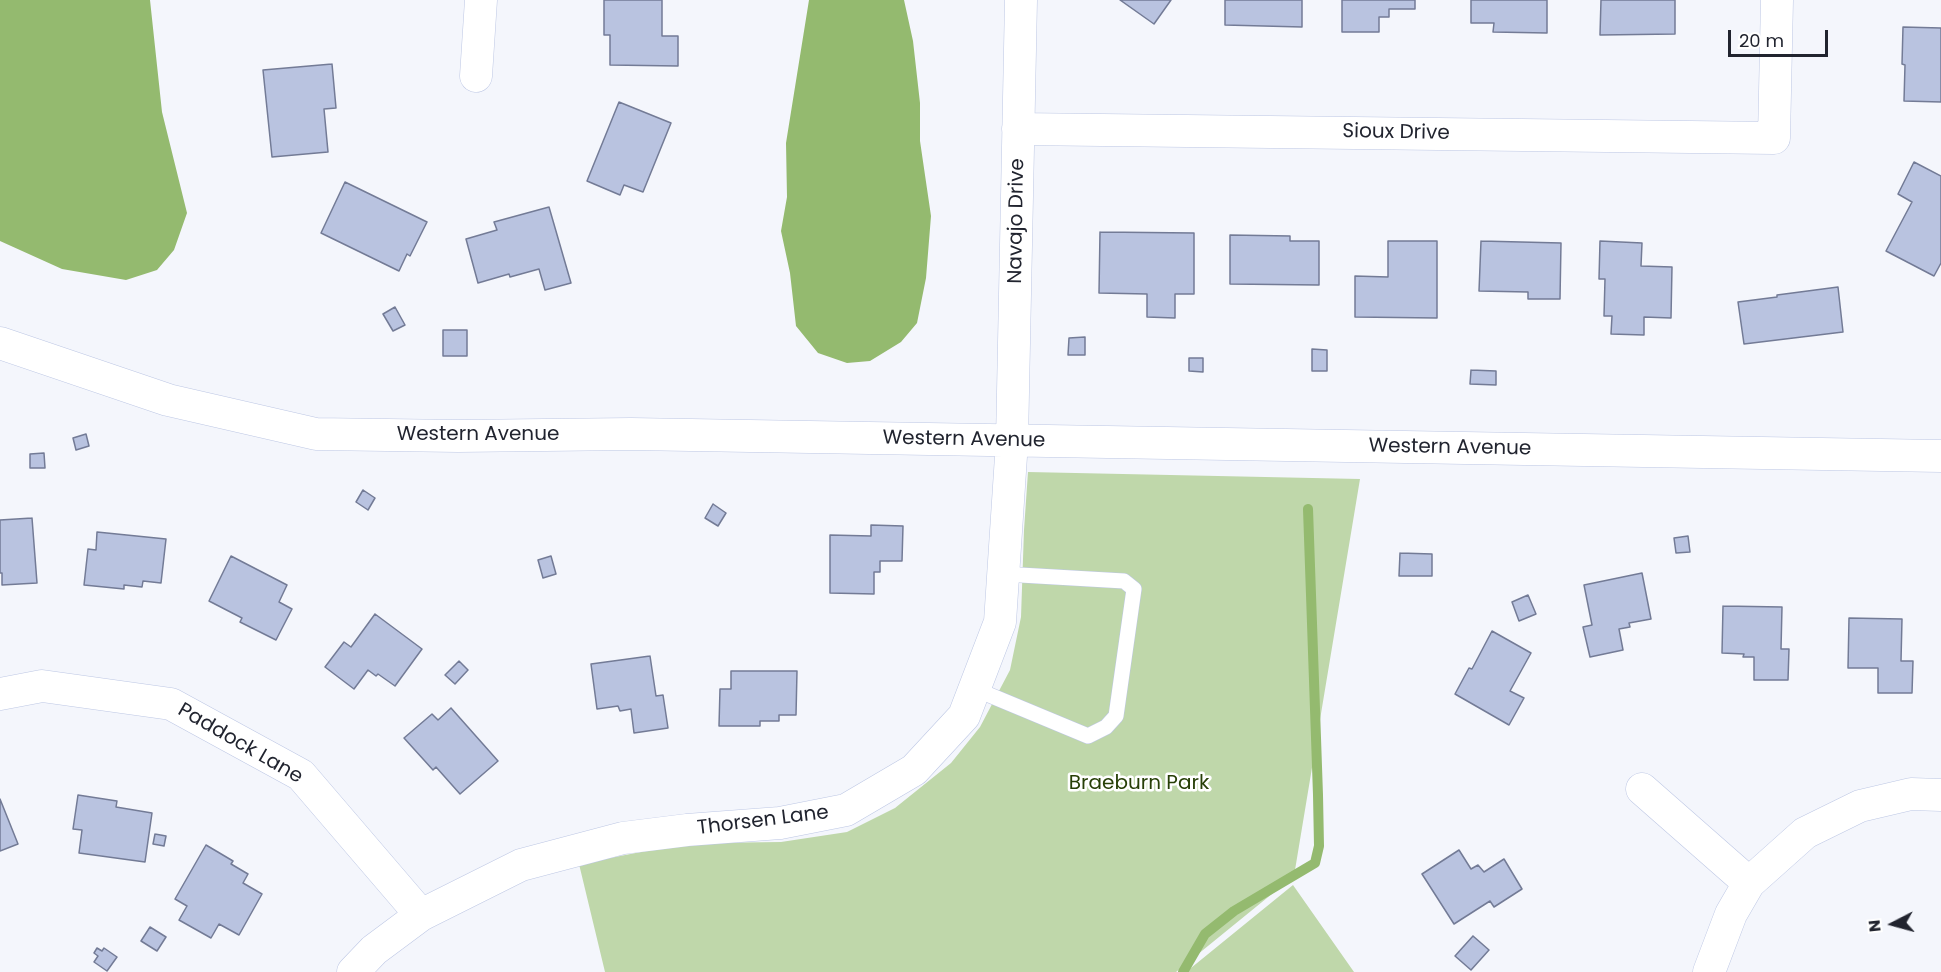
<!DOCTYPE html>
<html>
<head>
<meta charset="utf-8">
<style>
	body { margin:0 }
	#map { position:relative; width:1941px; height:972px; overflow:hidden; background:#f4f6fc; font-family:Poppins,sans-serif }
	canvas { display:block }
	.north { position:absolute; left:1863px; top:894px; width:60px; height:60px; -webkit-text-stroke:4px #fff; paint-order:stroke; rotate:264deg; font-size:16px; font-weight:700; line-height:24px; text-align:center; color:#21242f }
	.north::after { content:''; display:block; margin:auto; width:21px; height:27px; background:#21242f; clip-path:polygon(50% 0,100% 100%,50% 72%,0 100%) }
	.scale { position:absolute; left:1728px; top:30px; width:100px; height:27px; box-sizing:border-box; border:3px solid #21242f; border-top:0; padding-left:8px; font-size:18px; line-height:21px; white-space:nowrap; color:#21242f; -webkit-text-stroke:4px #fff; paint-order:stroke }
</style>
</head>
<body>
<div id="map">
<canvas width="1941" height="972"></canvas>
<div class="north">N</div>
<div class="scale">20 m</div>
</div>
<script>
const ctx = document.querySelector('canvas').getContext('2d');
ctx.lineJoin = 'round';
function fill(path, color) { ctx.fillStyle = color; ctx.fill(path, 'evenodd'); }
const poly = rows => new Path2D(rows.map(r => 'M' + r).join(''));
function strokePath(path, color, width, dash) { ctx.strokeStyle = color; ctx.lineWidth = width; ctx.lineCap = dash ? 'butt' : 'round'; ctx.setLineDash(dash || []); ctx.stroke(path); }
function label(font, color, halo, rows, align = 'center') {
  ctx.font = font + ' Poppins,sans-serif'; ctx.lineWidth = 5; ctx.setLineDash([]); ctx.textBaseline = 'middle'; ctx.strokeStyle = halo; ctx.fillStyle = color; for (const [text, x, y, turn = 0] of rows) {
    ctx.save(); ctx.translate(x, y); ctx.rotate((+turn || 0) * Math.PI / 180); ctx.textAlign = isNaN(turn) ? turn : align; if (halo) ctx.strokeText(text, 0, 0); ctx.fillText(text, 0, 0); ctx.restore();
  }
}
const green = poly([
	[1028,472,1360,479,1294,876,1176,972,605,972,579,864,646,851,707,843,781,842,847,832,895,808,951,763,980,727,1010,670,1021,617,1024,530],
	[1293,885,1354,972,1186,972]
]);
const water = poly([
	[0,0,150,0,162,112,187,213,174,250,157,270,126,280,62,269,0,241],
	[809,0,904,0,913,41,920,103,920,141,931,216,926,278,917,323,901,342,870,361,847,363,818,353,796,326,790,273,781,231,787,197,786,143]
]);
const stream = poly([
	[1183,972,1205,934,1234,911,1315,863,1319,846,1318,795,1308,509]
]);
const building = poly([
	[604,0,662,0,662,36,678,36,678,66,610,65,610,35,604,35,604,0],
	[1120,0,1171,0,1154,24,1120,0],
	[1225,0,1302,0,1302,27,1225,25,1225,0],
	[1342,0,1415,0,1415,9,1389,9,1389,17,1379,17,1379,32,1342,32,1342,0],
	[1471,0,1547,0,1547,33,1493,32,1494,23,1471,23,1471,0],
	[1601,0,1675,0,1675,34,1600,35,1601,0],
	[1903,27,1941,28,1941,102,1904,101,1905,65,1902,64,1903,27],
	[332,64,336,108,324,109,328,152,272,157,263,70,332,64],
	[619,102,671,123,643,192,624,185,620,195,587,181,619,102],
	[1914,162,1941,176,1941,263,1934,276,1886,251,1912,202,1898,194,1914,162],
	[345,182,427,222,410,256,407,254,399,271,321,233,345,182],
	[549,207,571,283,545,290,539,269,510,277,509,274,478,283,466,239,497,230,494,222,549,207],
	[1100,232,1194,233,1194,294,1175,294,1175,318,1147,317,1147,294,1099,293,1100,232],
	[1230,235,1290,236,1290,241,1319,241,1319,285,1230,284,1230,235],
	[1388,241,1437,241,1437,318,1355,317,1355,276,1388,277,1388,241],
	[1481,241,1561,243,1560,299,1528,299,1528,292,1479,291,1481,241],
	[1600,241,1642,243,1641,266,1672,267,1671,318,1644,317,1644,335,1611,334,1612,316,1604,316,1605,279,1599,279,1600,241],
	[1838,287,1843,332,1744,344,1738,302,1777,297,1777,295,1838,287],
	[395,307,405,325,393,331,383,314,395,307],
	[443,330,467,330,467,356,443,356,443,330],
	[1085,337,1085,355,1068,355,1069,338,1085,337],
	[1312,349,1327,350,1327,371,1312,371,1312,349],
	[1189,358,1203,358,1203,372,1189,371,1189,358],
	[1471,370,1496,371,1496,385,1470,384,1471,370],
	[86,434,89,446,76,450,73,438,86,434],
	[44,453,45,468,30,468,30,454,44,453],
	[363,490,375,498,368,510,356,502,363,490],
	[713,504,726,513,718,526,705,518,713,504],
	[32,518,37,583,2,585,2,573,0,573,0,520,32,518],
	[871,525,903,526,902,561,880,561,880,572,874,572,874,594,830,593,830,535,871,536,871,525],
	[97,532,166,539,161,583,143,581,142,587,124,585,124,589,84,585,88,549,96,550,97,532],
	[1688,536,1690,552,1676,553,1674,538,1688,536],
	[1400,553,1432,554,1432,576,1399,576,1400,553],
	[231,556,287,585,279,602,292,609,276,640,240,622,242,618,209,601,231,556],
	[551,556,556,574,543,578,538,560,551,556],
	[1642,573,1651,619,1629,623,1630,627,1619,629,1623,650,1590,657,1583,627,1592,625,1584,585,1642,573],
	[1528,595,1536,614,1519,621,1512,602,1528,595],
	[1723,606,1782,607,1781,649,1789,649,1788,680,1754,680,1754,657,1743,657,1744,654,1722,653,1723,606],
	[375,614,422,649,395,686,378,674,376,676,368,670,354,689,325,667,344,642,351,647,375,614],
	[1849,618,1902,619,1901,661,1913,661,1912,693,1878,693,1878,668,1848,668,1849,618],
	[1492,631,1531,653,1510,691,1524,698,1509,725,1455,694,1469,668,1472,669,1492,631],
	[650,656,656,696,663,695,668,728,634,733,631,709,620,711,618,706,597,709,591,664,650,656],
	[459,661,468,670,455,684,445,675,459,661],
	[731,671,797,671,796,715,779,715,779,721,760,721,760,726,719,726,720,689,731,689,731,671],
	[451,708,498,761,460,794,436,767,433,770,404,738,432,714,438,720,451,708],
	[78,795,117,801,116,807,152,813,145,862,79,853,82,830,73,829,78,795],
	[0,799,18,844,0,851,0,799],
	[155,834,166,836,164,846,153,844,155,834],
	[206,845,233,861,231,864,248,874,243,883,262,894,239,935,219,924,211,938,179,920,187,906,175,899,206,845],
	[1459,850,1471,869,1478,865,1484,872,1504,859,1522,889,1494,907,1490,901,1454,924,1422,874,1459,850],
	[150,927,166,937,157,951,141,941,150,927],
	[1473,936,1489,950,1471,970,1455,956,1473,936],
	[97,948,102,951,104,948,117,957,107,971,94,962,98,956,94,953,97,948]
]);
const lane = poly([
	[975,689,1088,736,1106,727,1116,716,1134,589,1124,581,1003,574]
]);
const street = poly([
	[476,76,481,0],
	[1018,129,1774,138,1777,0],
	[0,343,168,400,316,434,458,436,631,434,1941,456],
	[0,694,42,686,171,704,301,775,421,915],
	[1642,789,1749,883],
	[353,972,374,950,421,915,521,865,623,838,687,830,780,823,846,810,914,770,964,716,1000,622,1012,441,1021,0],
	[1709,972,1731,914,1749,883,1805,833,1860,806,1911,794,1941,795]
]);
const streetNames = [
	["Sioux Drive",1396,133,1],
	["Navajo Drive",1017,221,-89],
	["Western Avenue",478,435],
	["Western Avenue",964,440,1],
	["Western Avenue",1450,448,1],
	["Paddock Lane",240,744,30],
	["Thorsen Lane",763,821,-7]
];
const parkNames = [
	["Braeburn Park",1139,784]
];
fill(green, '#bfd7aa');
fill(water, '#94ba6f');
strokePath(stream, '#94ba6f', 10);
fill(building, '#b9c3e0');
strokePath(building, '#737b96', 1.5);
strokePath(lane, '#bdc7e4', 16);
strokePath(street, '#bdc7e4', 33);
strokePath(lane, '#fff', 15);
strokePath(street, '#fff', 32);
label('20px', '#21242f', '#fff', streetNames);
label('20px', '#273f07', '#fff', parkNames);
</script>
</body>
</html>
